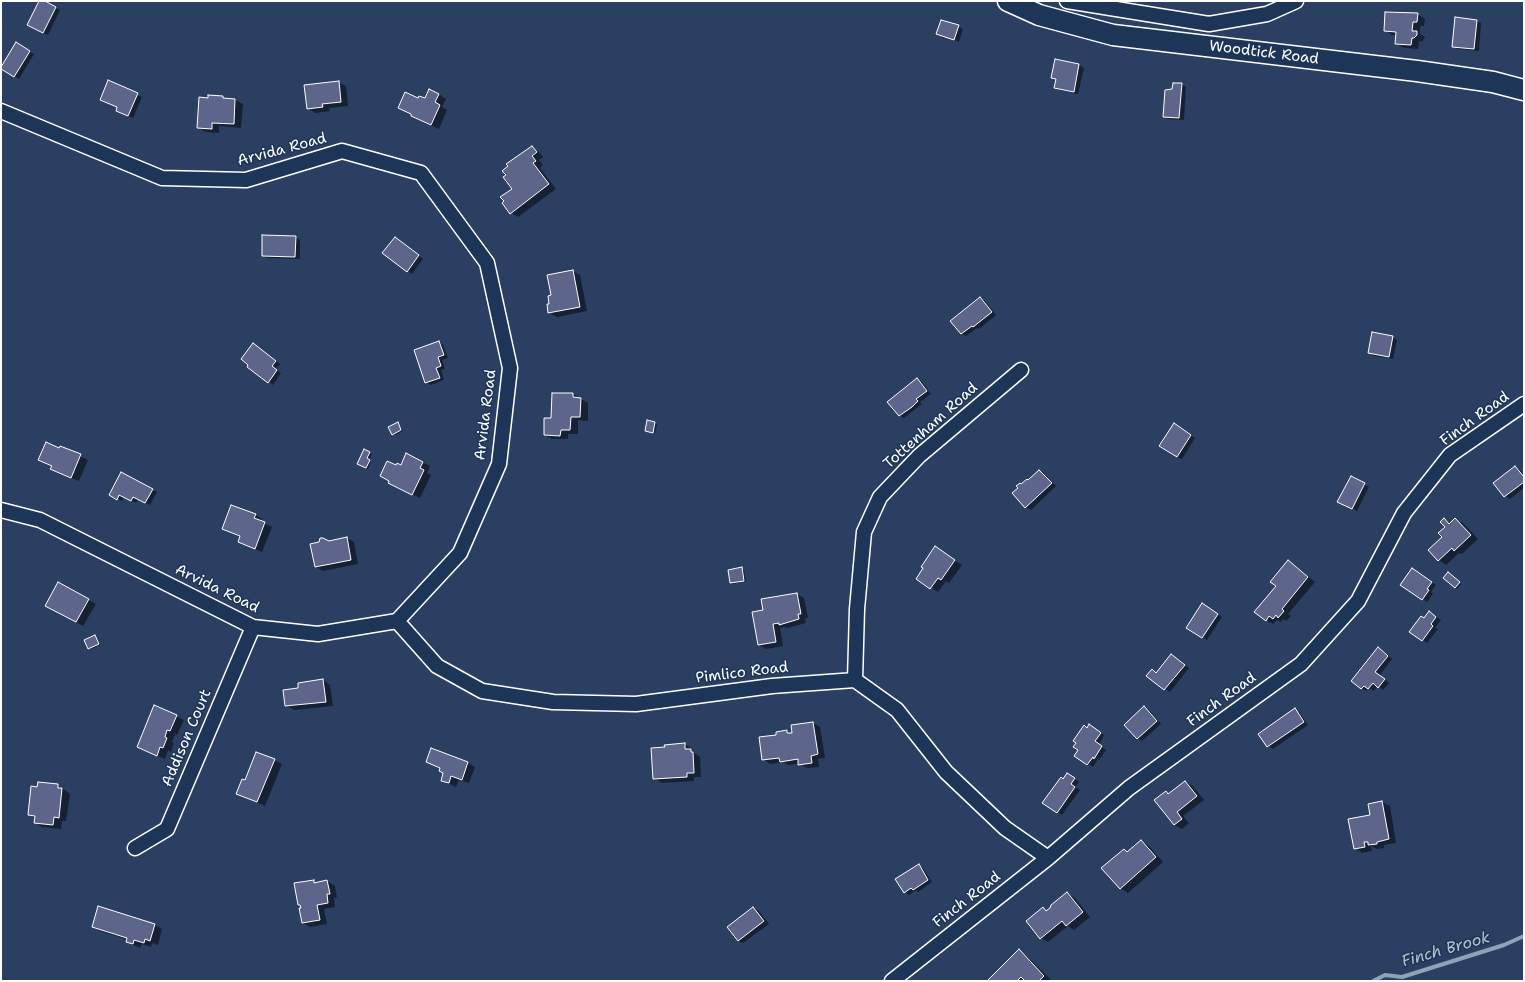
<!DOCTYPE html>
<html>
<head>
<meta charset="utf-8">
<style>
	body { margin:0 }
	#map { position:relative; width:1525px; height:982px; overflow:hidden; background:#2a3f61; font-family:"Shantell Sans",sans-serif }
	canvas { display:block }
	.frame { position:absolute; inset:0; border:2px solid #fff; pointer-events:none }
</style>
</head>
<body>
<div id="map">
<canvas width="1525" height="982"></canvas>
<div class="frame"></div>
</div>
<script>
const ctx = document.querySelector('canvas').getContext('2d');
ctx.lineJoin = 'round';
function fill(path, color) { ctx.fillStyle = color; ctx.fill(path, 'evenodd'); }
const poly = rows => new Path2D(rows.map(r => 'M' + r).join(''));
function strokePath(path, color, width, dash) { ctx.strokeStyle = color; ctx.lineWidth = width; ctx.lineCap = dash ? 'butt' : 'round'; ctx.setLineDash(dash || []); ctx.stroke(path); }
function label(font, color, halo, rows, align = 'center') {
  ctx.font = font + ' "Shantell Sans",sans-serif'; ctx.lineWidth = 3; ctx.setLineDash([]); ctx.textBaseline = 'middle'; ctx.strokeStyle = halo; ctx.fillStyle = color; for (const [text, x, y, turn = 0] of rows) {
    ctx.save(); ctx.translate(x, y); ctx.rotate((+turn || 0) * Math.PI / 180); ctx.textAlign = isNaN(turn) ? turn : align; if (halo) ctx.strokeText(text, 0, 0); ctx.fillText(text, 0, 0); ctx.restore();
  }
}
const shadow = poly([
	[40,1,60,10,48,35,33,28],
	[1417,14,1425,19,1424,26,1420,26,1420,34,1425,37,1424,39,1422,42,1419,41,1418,49,1404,48,1397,44,1397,35,1392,35,1385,30],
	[1476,21,1481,23,1479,51,1458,49,1453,46],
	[958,26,963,29,959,42,938,34],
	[17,43,34,54,19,79,1,68],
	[1056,60,1079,65,1084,68,1078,94,1060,90,1055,88,1057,80,1053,78],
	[108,82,142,97,133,118,122,113],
	[338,82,346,86,348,106,329,108,330,111,315,113,308,108],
	[1181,84,1186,87,1184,120,1168,119,1164,116,1173,90],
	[439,94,446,99,442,107,447,110,439,129,419,120,412,116,412,115,399,108,418,99,425,100],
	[222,97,227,100,235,100,243,104,241,128,219,126,219,133,206,132,198,128,209,99],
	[532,147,539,152,543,157,539,160,543,165,540,168,556,189,518,217,511,213,513,189],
	[295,237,300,240,300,259,268,258,263,256],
	[400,241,423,259,412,274,384,253],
	[572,271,580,275,587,311,557,317,549,313,548,305,551,304,552,296],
	[980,298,985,301,996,315,979,329,977,328,966,336,962,334,952,321],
	[1392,337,1397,340,1393,359,1374,356,1369,353],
	[439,342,443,345,448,358,442,360,445,369,441,370,444,380,431,385,426,382],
	[258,347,280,364,276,369,281,373,273,385,249,365],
	[917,379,922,382,931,394,920,402,922,404,904,418,900,416],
	[573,394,588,403,588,421,578,420,578,434,568,434,568,439,552,439,545,435,552,419],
	[398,423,403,431,395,435,393,434],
	[655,423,657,424,655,433,648,432],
	[1179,427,1195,438,1182,459,1177,457],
	[61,447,88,460,79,481,59,473,52,466,40,460,60,449],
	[365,451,372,454,369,460,371,462,368,469,358,464],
	[422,462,430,466,427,473,431,475,420,498,397,487,396,466],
	[1515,467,1520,470,1524,475,1524,488,1510,499,1505,496,1494,483],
	[1039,471,1044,474,1056,486,1031,510,1026,507,1013,494],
	[121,474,157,492,150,505,138,499,136,503,124,497,122,501,110,495],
	[1351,477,1369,487,1357,511,1339,501],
	[232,506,256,515,263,520,262,522,272,527,262,552,239,542,241,537,223,529],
	[1455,519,1463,523,1478,539,1462,554,1459,553,1446,565,1439,560,1446,527,1444,520,1451,524],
	[347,538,354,542,358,564,323,571,316,567,320,543],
	[942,552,962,565,949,583,946,581,938,592,917,579],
	[1288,561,1296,566,1315,582,1288,614,1291,616,1286,621,1283,619,1281,622,1277,620,1273,624,1266,620,1277,586],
	[742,568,744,570,746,581,733,584,731,582],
	[1417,572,1436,585,1431,592,1433,594,1427,602,1402,585],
	[1451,574,1461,584,1457,589,1455,588],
	[59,583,96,604,83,626,47,605],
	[797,594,804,598,808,618,805,618,806,623,787,628,785,627,780,628,783,646,766,649,759,645,764,611],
	[1207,607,1222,617,1207,640,1187,628],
	[1434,615,1441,620,1435,628,1438,629,1427,643,1411,631,1424,619],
	[95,636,97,638,100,645,91,649,89,648],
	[1383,651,1392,659,1380,675,1389,683,1383,690,1378,686,1374,691,1369,688,1366,691,1362,688],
	[1171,655,1189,668,1170,692,1148,676,1157,673],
	[323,680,330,685,333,706,294,710,286,705,299,689],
	[1144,708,1149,710,1161,724,1142,741,1138,738,1125,725],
	[1295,709,1299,712,1308,725,1273,749,1268,746,1259,734],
	[176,716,184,720,177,735,175,734,172,742,174,743,171,752,168,750,165,759,138,747],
	[813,723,820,727,825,758,818,759,819,767,807,768,799,764,788,765,783,762,770,764,763,759,777,735,786,731,791,734,793,734],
	[1094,728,1104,735,1099,745,1106,750,1099,760,1098,759,1093,767,1075,756,1079,750,1087,729],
	[685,744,692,749,692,751,700,757,701,777,694,777,694,781,662,783,654,778],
	[432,749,468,763,475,767,469,783,459,780,456,787,442,780,444,774,441,769,427,762],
	[274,760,282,764,265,806,237,793,245,781],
	[1072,777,1079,782,1075,787,1080,790,1062,815,1057,812,1064,780],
	[1186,782,1193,786,1204,800,1183,816,1189,823,1182,829,1174,825,1166,792,1170,795],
	[58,785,70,794,66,821,62,821,61,829,42,827,35,822,35,818,29,814,38,788],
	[1382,802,1390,806,1396,843,1384,845,1384,848,1377,849,1371,846,1372,851,1362,853,1355,848,1371,816,1369,804],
	[1141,841,1148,845,1163,862,1128,893,1120,888,1124,850,1128,852],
	[919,866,923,868,932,882,918,892,916,890,909,895,905,892],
	[313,881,317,883,327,881,335,886,337,897,334,898,335,907,324,909,327,924,310,927,303,923,302,906,299,904],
	[1067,893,1075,898,1090,917,1074,930,1068,926,1048,942,1041,938,1043,908,1048,911],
	[99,907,155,925,162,929,158,945,152,943,151,947,142,944,140,948,127,942,128,940,100,931,93,927],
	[753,908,758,910,769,924,743,943,738,941],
	[1019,951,1026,955,1051,980,988,981]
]);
const stream = poly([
	[1373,981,1385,975,1402,977,1504,945,1524,936]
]);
const building = poly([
	[39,1,45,1,56,7,43,33,27,25,39,1],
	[1385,12,1418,13,1417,22,1413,22,1412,31,1417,31,1417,35,1414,38,1412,38,1411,45,1395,44,1396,32,1384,31,1385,12],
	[1455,17,1477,20,1474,49,1452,47,1455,17],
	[941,20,959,25,954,40,936,34,941,20],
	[16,42,30,51,14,77,1,69,1,67,16,42],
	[1055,59,1079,64,1074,92,1054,88,1056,79,1051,78,1055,59],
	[108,80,138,93,128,116,116,111,117,107,100,100,108,80],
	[339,81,341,102,322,104,323,107,307,109,304,85,339,81],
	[1173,83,1182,83,1179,118,1163,117,1165,90,1172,89,1173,83],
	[429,89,439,94,435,102,440,105,431,125,411,116,411,114,398,108,405,92,418,98,419,96,425,98,429,89],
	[208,95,223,96,223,98,235,99,234,124,212,123,212,129,197,128,199,97,208,98,208,95],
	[532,146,537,152,532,156,536,161,533,163,549,184,510,214,502,203,504,201,500,197,512,189,503,177,506,175,502,171,508,166,506,164,532,146],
	[262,235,296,236,295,257,262,256,262,235],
	[395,237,419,255,407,272,382,253,395,237],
	[573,270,580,307,548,313,547,304,549,304,548,296,551,295,547,275,573,270],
	[980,297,992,312,973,327,972,326,961,334,950,321,980,297],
	[1372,332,1393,336,1389,357,1368,353,1372,332],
	[439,341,444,355,438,357,441,366,436,368,440,378,425,383,414,350,439,341],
	[253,343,276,361,272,366,277,370,268,383,247,367,248,365,241,359,253,343],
	[917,378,927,391,916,399,918,401,912,407,899,416,887,402,917,378],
	[552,393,573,393,573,397,581,398,580,417,571,417,570,430,561,430,560,436,544,435,544,418,551,418,552,393],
	[647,420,655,422,653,433,645,431,647,420],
	[398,422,401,430,392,435,388,427,398,422],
	[1174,423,1191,435,1177,457,1159,446,1174,423],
	[46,442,59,448,60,446,81,454,71,478,50,469,52,466,38,460,46,442],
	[364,449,370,452,367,458,370,460,366,468,357,464,364,449],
	[406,453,423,462,420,468,424,470,412,495,388,483,389,481,380,476,387,461,396,465,397,463,401,465,406,453],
	[1515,466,1524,477,1524,482,1504,497,1493,483,1515,466],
	[1039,470,1052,483,1025,508,1012,493,1018,488,1016,486,1020,483,1021,484,1027,479,1028,480,1039,470],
	[121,472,153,489,145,503,133,497,131,501,119,495,117,500,109,495,121,472],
	[1351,476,1365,483,1352,509,1337,502,1351,476],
	[231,505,256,514,254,518,265,522,255,549,238,542,240,536,222,529,231,505],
	[1444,518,1449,524,1455,518,1471,535,1454,551,1452,548,1438,561,1428,550,1442,537,1438,533,1445,527,1440,522,1444,518],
	[347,537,351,560,315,567,310,544,319,542,320,538,323,538,329,541,347,537],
	[935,546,955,560,941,580,938,578,930,589,916,579,923,568,921,567,935,546],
	[1288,560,1308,577,1282,609,1284,611,1278,618,1276,615,1273,619,1269,616,1266,621,1254,612,1276,586,1270,582,1288,560],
	[742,567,744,581,730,583,728,570,742,567],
	[1412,568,1432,582,1427,589,1429,590,1422,600,1400,585,1412,568],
	[1448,572,1460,582,1455,588,1443,578,1448,572],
	[58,582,89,599,76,622,45,606,58,582],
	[797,593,801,614,798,614,799,619,779,625,779,623,773,624,776,642,758,645,752,612,763,610,761,599,797,593],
	[1202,603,1218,614,1202,638,1186,628,1202,603],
	[1429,611,1436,617,1431,624,1433,626,1422,641,1409,632,1421,616,1424,618,1429,611],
	[95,635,99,644,88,649,84,640,95,635],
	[1378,647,1388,656,1375,672,1385,679,1378,688,1373,683,1368,689,1364,686,1361,689,1351,681,1378,647],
	[1171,654,1185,665,1164,690,1146,676,1152,669,1156,673,1171,654],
	[323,679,326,702,285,706,283,690,298,688,298,683,323,679],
	[154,705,177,715,170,731,167,730,165,737,167,738,163,748,160,747,157,756,137,747,154,705],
	[1144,706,1157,721,1137,739,1124,725,1144,706],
	[1295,708,1304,722,1267,747,1258,734,1295,708],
	[813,722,818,754,811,756,812,763,798,765,798,759,780,762,779,758,762,760,759,737,776,735,776,732,787,730,787,733,792,733,791,725,813,722],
	[1089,724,1100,732,1101,733,1095,741,1102,746,1094,759,1093,757,1087,765,1074,756,1078,750,1073,747,1076,743,1073,741,1084,725,1087,728,1089,724],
	[685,743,685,749,691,749,691,752,693,752,694,773,687,773,687,777,653,779,651,748,665,747,664,745,685,743],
	[431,748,468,762,462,780,451,776,449,783,441,781,443,773,439,771,440,768,426,762,431,748],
	[256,752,275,759,257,802,236,794,242,779,245,780,256,752],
	[1067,773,1075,778,1071,784,1075,787,1057,813,1042,803,1061,777,1063,779,1067,773],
	[1185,781,1197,796,1177,812,1182,819,1174,825,1154,800,1166,791,1168,794,1185,781],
	[38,782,58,784,58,788,62,788,59,818,54,817,53,825,34,823,35,816,28,815,31,786,37,787,38,782],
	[1382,801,1389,839,1377,842,1377,844,1368,845,1368,842,1364,842,1365,847,1354,849,1348,819,1370,815,1368,804,1382,801],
	[1141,840,1156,857,1120,889,1101,868,1124,849,1127,852,1141,840],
	[919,864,928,880,913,890,911,888,904,893,895,879,919,864],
	[314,880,314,883,327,880,330,894,327,894,328,903,317,905,320,920,302,923,299,908,301,908,300,905,298,905,294,883,314,880],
	[1067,892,1083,912,1066,926,1062,921,1040,939,1026,921,1043,907,1046,911,1050,908,1051,905,1067,892],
	[98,906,155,924,150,941,145,939,144,943,134,940,133,944,126,942,127,938,92,927,98,906],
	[753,907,764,921,738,941,727,927,753,907],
	[1019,949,1044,976,1039,981,1025,981,1021,977,1018,980,1020,981,987,981,1019,949]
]);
const street = poly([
	[1067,1,1209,24,1267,14,1296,1],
	[1,111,162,178,246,180,342,151,421,173,487,263,510,368,499,464,460,553,397,621,318,634,253,627,40,520,1,510],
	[397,621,437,666,482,691,553,702,636,704,772,686,855,680,897,710,946,772,1005,828,1048,858],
	[855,680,857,609,864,532,880,497,919,456,1021,370],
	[135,848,167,829,253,627],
	[892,981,1048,858,1129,788,1301,664,1358,601,1404,513,1450,455,1524,404]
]);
const secondary = poly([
	[1008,1,1039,15,1113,35,1417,71,1493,82,1524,90]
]);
const streetNames = [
	["Woodtick Road",1264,53,7],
	["Arvida Road",282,150,-15],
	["Arvida Road",486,415,-83],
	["Finch Road",1475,419,-36],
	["Tottenham Road",931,426,-42],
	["Arvida Road",217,589,26],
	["Pimlico Road",742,673,-7],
	["Finch Road",1222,700,-36],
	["Addison Court",187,738,-67],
	["Finch Road",967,900,-38]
];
const waterNames = [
	["Finch Brook",1446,950,-16]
];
fill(shadow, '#0007');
strokePath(stream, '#8ca4b7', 4);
fill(building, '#5d658b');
strokePath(building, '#fff', 1);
strokePath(street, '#fff', 17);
strokePath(secondary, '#fff', 23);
strokePath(street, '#1d3557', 14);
strokePath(secondary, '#1d3557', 20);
label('15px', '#fff', '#1d3557', streetNames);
label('italic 16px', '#b2c2cf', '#1d3557', waterNames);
</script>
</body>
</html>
